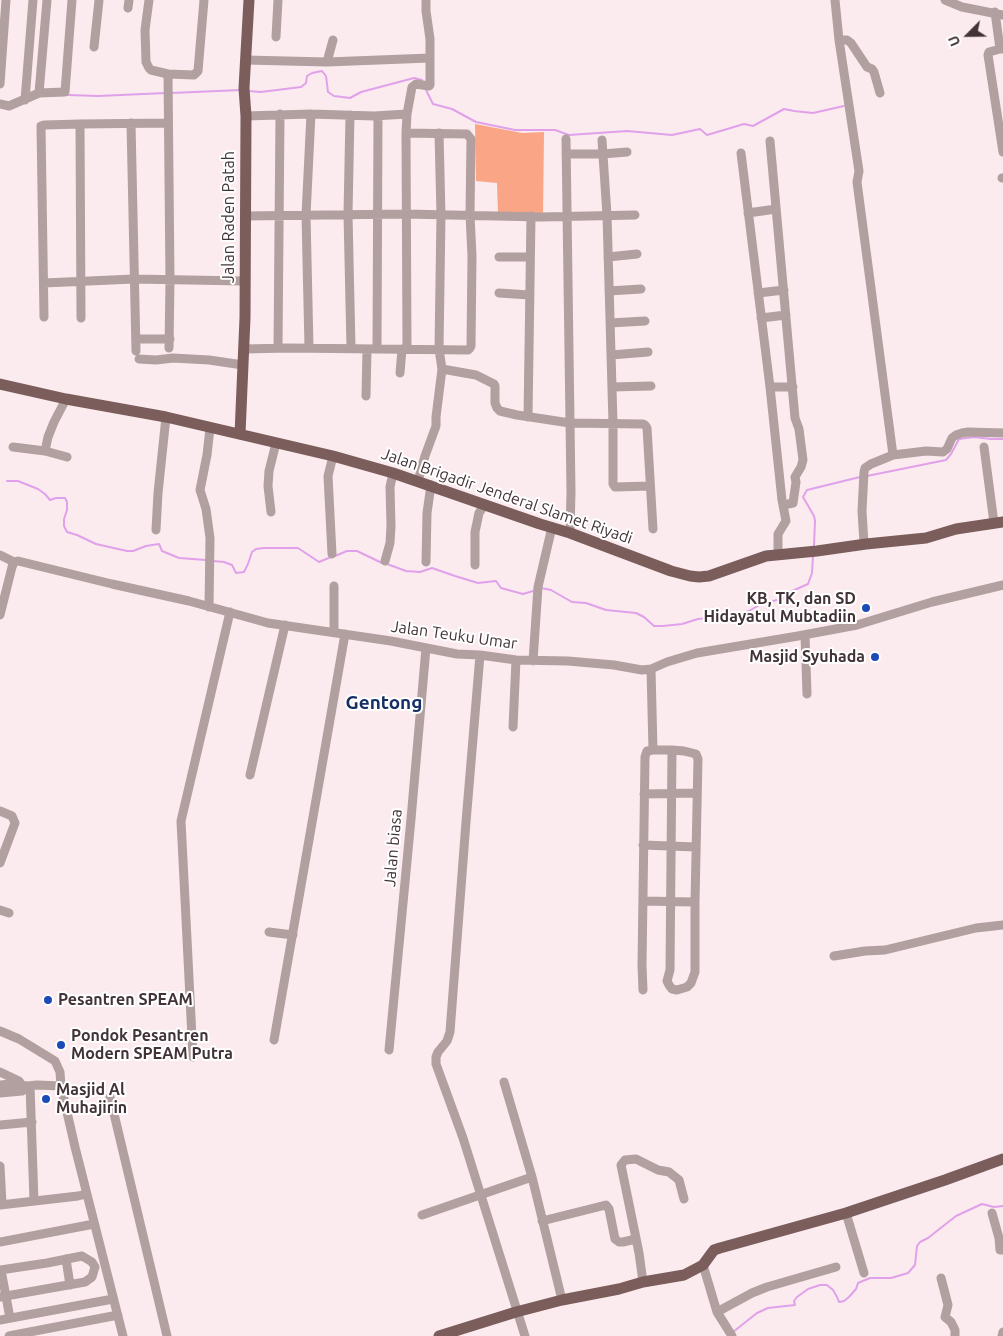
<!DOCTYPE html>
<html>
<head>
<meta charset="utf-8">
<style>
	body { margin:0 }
	#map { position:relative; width:1003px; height:1336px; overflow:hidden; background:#fbebef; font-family:Ubuntu,sans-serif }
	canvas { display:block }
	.north { position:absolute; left:943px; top:10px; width:50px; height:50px; -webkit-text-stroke:4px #fff; paint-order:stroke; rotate:247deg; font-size:14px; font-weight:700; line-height:20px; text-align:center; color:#423337 }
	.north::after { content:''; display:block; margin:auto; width:18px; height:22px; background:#423337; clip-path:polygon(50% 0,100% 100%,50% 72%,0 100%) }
</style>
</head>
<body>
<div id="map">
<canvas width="1003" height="1336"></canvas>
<div class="north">U</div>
</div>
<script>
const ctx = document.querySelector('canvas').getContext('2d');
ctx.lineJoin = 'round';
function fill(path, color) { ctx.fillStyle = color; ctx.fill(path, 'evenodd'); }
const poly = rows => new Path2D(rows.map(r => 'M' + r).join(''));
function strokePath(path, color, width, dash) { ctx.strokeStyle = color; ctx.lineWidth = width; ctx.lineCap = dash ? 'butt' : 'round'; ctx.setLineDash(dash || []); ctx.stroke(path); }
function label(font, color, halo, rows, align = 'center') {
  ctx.font = font + ' Ubuntu,sans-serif'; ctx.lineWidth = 4; ctx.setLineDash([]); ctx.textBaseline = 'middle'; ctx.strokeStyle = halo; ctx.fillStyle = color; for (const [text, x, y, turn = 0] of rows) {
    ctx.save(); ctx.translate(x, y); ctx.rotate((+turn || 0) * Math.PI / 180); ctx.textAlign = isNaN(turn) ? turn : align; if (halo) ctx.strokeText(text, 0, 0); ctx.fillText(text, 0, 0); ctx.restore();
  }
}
const green = poly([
	[475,124,522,133,544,132,543,214,498,213,497,183,476,181]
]);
const stream = poly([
	[425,88,433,104,452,109,476,122,515,130,555,130,569,135,627,131,672,135,700,129,707,135,744,124,753,126,784,109,794,111,813,113,844,106],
	[248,91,261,92,301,87,306,83,307,76,312,73,322,71,326,76,328,92,334,96,350,98,361,92,414,78,422,80,422,82],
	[171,93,241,90],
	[68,95,98,96,166,93],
	[867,476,946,460,951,454,959,439,974,437,991,439,1003,439],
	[7,481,18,481,38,489,45,494,50,500,56,498,65,498,67,502,67,510,64,519,64,526,67,532,77,535,96,544,127,551,133,551,146,546,159,544,162,551,179,558,206,560],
	[814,546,815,521,814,516,803,497,807,490,860,477],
	[335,556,347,551,357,551,382,563],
	[213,561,224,562,232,565,236,573,244,572,248,564,252,552,256,549,264,548,298,548,319,562,331,557],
	[387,564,406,571,420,572,432,568,455,576,478,583,496,581,501,588,523,594,533,591],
	[541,588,551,590,572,602,586,603,606,610,636,613,644,617,654,626,663,626,682,624,698,619,738,615,749,611,761,604,785,598,790,592,808,584,812,573,813,556],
	[733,1332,757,1313,768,1308,795,1305,794,1301,797,1297,808,1289,820,1285,827,1285,833,1290,837,1297,839,1302,844,1301,849,1297,856,1289,858,1283,870,1278,891,1278,908,1273,915,1265,917,1246,920,1242,928,1238,956,1216,982,1204,994,1207,1003,1206]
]);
const minor = poly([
	[149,0,145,30,146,62,149,68,151,70,168,74,194,75,198,71,204,0],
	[835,0,839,40,859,171,857,182,893,455,871,464,865,468,864,472,862,511,864,544],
	[945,0,962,7,1003,15],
	[128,8,129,0],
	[995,12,1000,49,1003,49],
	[276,37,278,0],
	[839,40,847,40,851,43,867,67,872,69,874,72,880,93],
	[94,47,99,0],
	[1000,49,989,52,988,55,1003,152],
	[246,60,327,62,430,58],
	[327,62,333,40],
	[168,74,170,280,169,348],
	[0,84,6,0],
	[39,93,47,0],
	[25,100,33,0],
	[0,104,9,106,39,93,65,92,72,0],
	[407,114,412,87,416,84,429,86,430,85,430,39,426,11,426,0],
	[350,115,348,214,351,348],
	[246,116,311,114,374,116,407,114,406,133],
	[131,123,136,351],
	[80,124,81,318],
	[439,133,441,215,439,349,442,369,476,375,494,384,495,386,495,403,497,408,500,411,517,415,570,423,643,424,645,425,647,428,653,529],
	[566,139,571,492,570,533],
	[602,140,607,215,613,423,613,484,615,487,650,486],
	[770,141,795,418,799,429,803,460,801,467,795,477,796,482,793,503,783,505],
	[741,153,770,387,782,500,786,521,778,534,778,555],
	[566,154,603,154,627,152],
	[1002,178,1003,178],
	[748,213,776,209],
	[245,216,406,214,541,217,635,215],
	[499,257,530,257],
	[608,257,637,254],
	[44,283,134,279,244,281],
	[609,291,641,289],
	[499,293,530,295],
	[758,293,784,290],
	[44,317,41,126,44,125,80,124,168,123],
	[761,318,786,315],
	[610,323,645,321],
	[136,339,170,339],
	[278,348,280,114],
	[309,348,306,215,311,114],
	[244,349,288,348,468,350,470,348,471,346,472,256,470,215,471,139,467,134,406,133,407,349],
	[377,349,378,116],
	[611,355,648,352],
	[139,359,156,360,173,358,209,360,243,365],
	[400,373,402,349],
	[612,387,651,386],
	[770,387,793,387],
	[366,396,367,349],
	[528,417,531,216],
	[13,447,45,451,67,457],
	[984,447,994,523],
	[45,451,48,437,54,422,66,399],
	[893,455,926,451,943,452,947,449,952,438,956,435,962,433,968,432,1003,433],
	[418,481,425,456,436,426,436,417,442,369],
	[271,512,268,486,269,471,276,443],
	[156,530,158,493,166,417],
	[332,554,328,476,333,456],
	[0,555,14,562],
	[385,561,390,543,391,526,390,487,393,473],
	[426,562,427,513,431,485],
	[475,565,475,532,479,513,485,504],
	[334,586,334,632],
	[209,607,210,538,206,509,200,490,207,455,210,428],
	[0,615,12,567,14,562,18,561,112,584,189,601,268,623,391,641,457,654,480,655,516,660,568,661,614,665,642,670,651,669,667,662,697,653,798,636,857,625,932,602,1003,585],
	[805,635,807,694],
	[480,655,466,822,450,1032,447,1041,438,1052,436,1057,436,1064,463,1138,525,1336],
	[533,661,538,587,552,527],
	[651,669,653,750],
	[513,727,516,660],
	[250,775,285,625],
	[644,794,697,793],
	[0,811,12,816,15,823,0,863],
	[643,845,696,847],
	[643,901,695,902],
	[0,910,9,913],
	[269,932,293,935],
	[834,956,865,951,885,950,976,928,1003,925],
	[643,990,642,965,645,757,647,751,653,750,672,750,684,751,696,754,698,759,695,902,695,972,691,983,687,987,677,990,672,989,669,985,667,981,670,970,672,750],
	[0,1031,19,1039,55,1061,60,1072,61,1086,75,1147,123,1336],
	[274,1040,345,634],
	[389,1050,411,819,426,648],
	[193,1057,181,821,230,612],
	[0,1072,19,1081,21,1084],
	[504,1082,532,1177,562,1300],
	[0,1085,11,1084,28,1086,37,1085,61,1086],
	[30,1086,34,1201],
	[0,1093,22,1091,28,1086],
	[110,1097,167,1336],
	[0,1125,32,1122],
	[0,1166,2,1204],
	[0,1205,78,1196,86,1194],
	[846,1213,864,1273],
	[992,1213,999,1238,1000,1250,1003,1250],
	[422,1215,532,1177],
	[542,1221,606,1205,609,1209,615,1239,619,1242,623,1242,636,1239],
	[0,1242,94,1224],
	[66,1259,70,1285],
	[703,1265,717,1312,732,1336],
	[0,1270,47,1263,82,1256,92,1262,95,1267],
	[1,1270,10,1318],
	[941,1278,948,1305,945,1317,951,1322,955,1330,955,1336],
	[643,1282,639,1253,621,1165,625,1160,636,1159,658,1170,669,1172,679,1180,684,1199],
	[0,1297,85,1282,92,1277,95,1267],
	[717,1312,752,1293,767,1287,836,1267],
	[0,1320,113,1299],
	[9,1336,118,1315],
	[1002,1336,1003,1332]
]);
const major = poly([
	[0,384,66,399,166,417,333,456,393,473,540,524,570,533,671,571,690,576,699,577,709,576,766,556,817,551,866,544,926,538,956,529,1003,522],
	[240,434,245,318,246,116,244,88,249,0],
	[439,1336,516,1312,562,1300,619,1289,643,1282,684,1275,703,1265,711,1254,714,1250,720,1248,846,1213,945,1180,1003,1159]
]);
const markers = [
	[866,608,5,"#1c4bb8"],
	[875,657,5,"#1c4bb8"],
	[48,1000,5,"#1c4bb8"],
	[61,1045,5,"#1c4bb8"],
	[46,1099,5,"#1c4bb8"]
];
const streetNames = [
	["Jalan Raden Patah",229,217,-90],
	["Jalan Brigadir Jenderal Slamet Riyadi",507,496,19],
	["Jalan Teuku Umar",454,635,8],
	["Jalan biasa",393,848,-85]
];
const poiNames = [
	["KB, TK, dan SD",856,599,"right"],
	["Hidayatul Mubtadiin",856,617,"right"],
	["Masjid Syuhada",865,657,"right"],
	["Pesantren SPEAM",58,1000],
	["Pondok Pesantren",71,1036],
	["Modern SPEAM Putra",71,1054],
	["Masjid Al",56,1090],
	["Muhajirin",56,1108]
];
const quarterNames = [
	["Gentong",384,703]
];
fill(green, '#faa586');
strokePath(stream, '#e0a1ea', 2);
strokePath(minor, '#b1a09f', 9);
strokePath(major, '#7b5e5c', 11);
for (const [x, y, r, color] of markers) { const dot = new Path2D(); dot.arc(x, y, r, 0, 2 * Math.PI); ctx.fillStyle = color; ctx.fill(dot); strokePath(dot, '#fff', 2); }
label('16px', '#423337', '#fff', streetNames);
label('bold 16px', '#423337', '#fff', poiNames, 'left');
label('bold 19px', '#152e64', '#fff', quarterNames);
</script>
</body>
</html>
